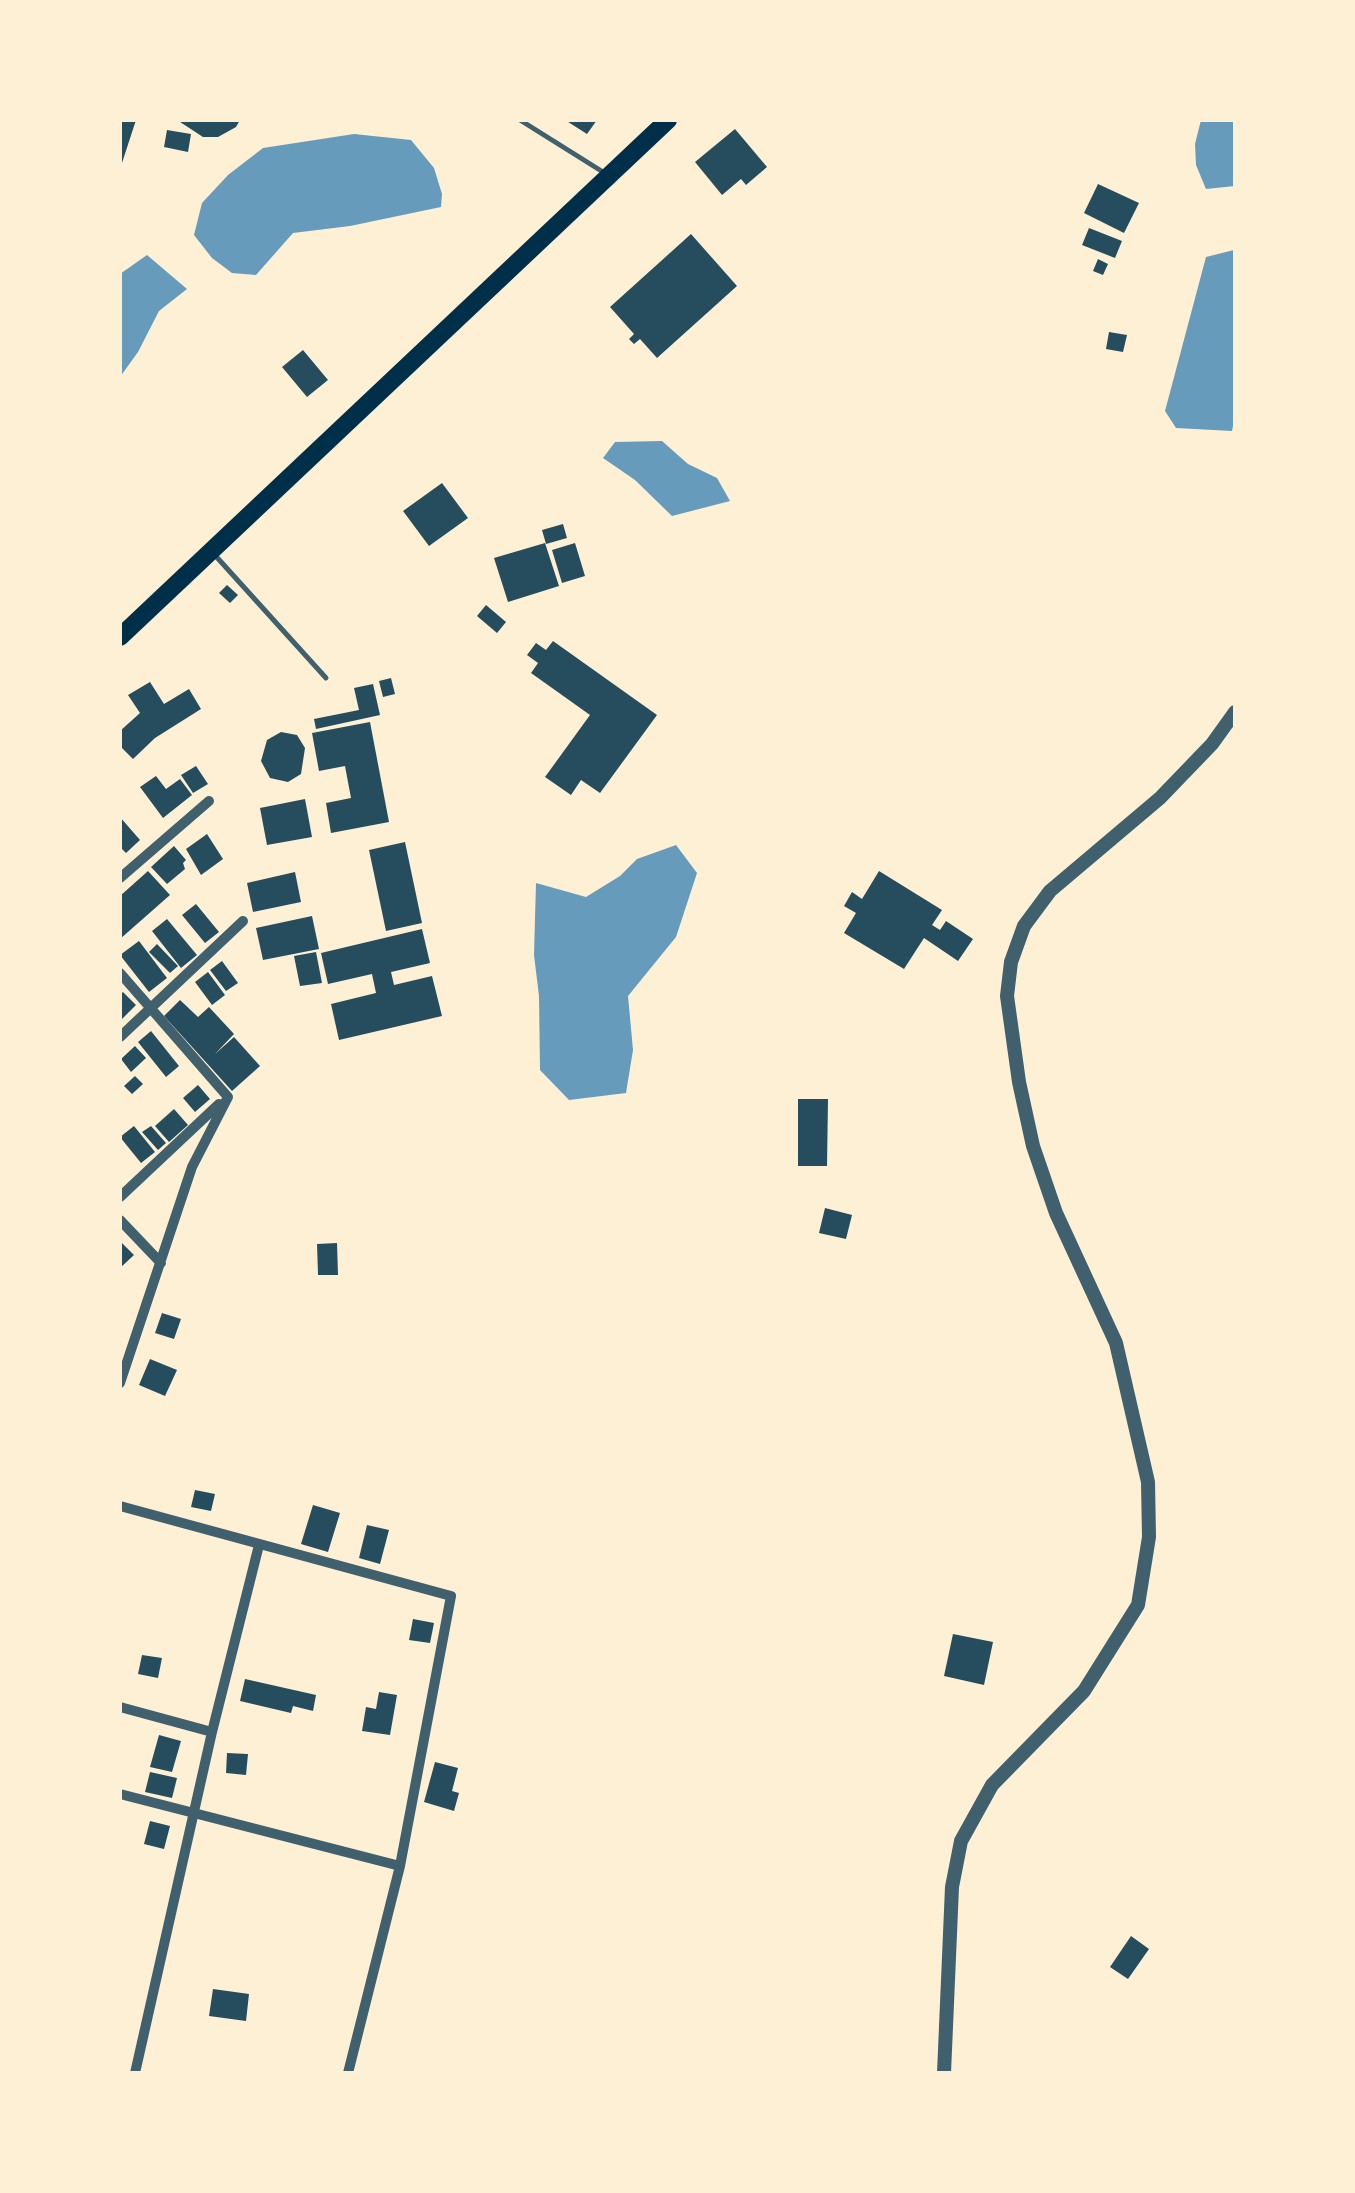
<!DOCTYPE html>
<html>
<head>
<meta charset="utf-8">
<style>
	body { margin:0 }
	#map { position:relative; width:1355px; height:2193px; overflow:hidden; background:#fdf0d5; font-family:Manrope,sans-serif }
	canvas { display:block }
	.frame { position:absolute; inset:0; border:122px solid #fdf0d5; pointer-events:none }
</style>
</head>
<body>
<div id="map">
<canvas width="1355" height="2193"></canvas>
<div class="frame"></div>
</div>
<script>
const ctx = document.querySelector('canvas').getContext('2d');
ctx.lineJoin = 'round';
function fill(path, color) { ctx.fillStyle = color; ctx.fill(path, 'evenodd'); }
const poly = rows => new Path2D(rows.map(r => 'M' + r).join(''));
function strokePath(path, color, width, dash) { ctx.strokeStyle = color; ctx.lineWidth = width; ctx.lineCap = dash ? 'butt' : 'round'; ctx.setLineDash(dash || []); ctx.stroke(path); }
const water = poly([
	[1201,120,1235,120,1235,186,1206,189,1196,165,1195,144],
	[354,134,411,140,434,168,442,194,441,207,350,226,293,233,256,275,232,273,212,258,194,235,202,203,228,175,263,148],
	[1234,250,1235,415,1232,431,1176,428,1165,411,1206,257],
	[147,255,187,289,159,311,138,352,120,377,120,274],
	[662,441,688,464,717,478,730,501,672,516,635,480,603,458,615,442],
	[676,845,697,873,676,937,628,996,633,1050,626,1093,569,1100,540,1070,539,996,534,955,536,883,586,897,620,876,637,859]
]);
const building = poly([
	[120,120,136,120,121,166,120,166],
	[177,120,240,120,236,127,218,137,203,137],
	[565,120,597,120,587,134],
	[735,129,767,167,746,185,741,179,722,195,695,162],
	[167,130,191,134,188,152,164,147],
	[1098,184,1139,203,1124,233,1084,213],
	[1089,228,1122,241,1115,258,1082,245],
	[691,234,737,286,657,358,640,339,634,344,629,339,634,334,610,307],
	[1098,259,1108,264,1103,275,1093,271],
	[1109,332,1127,335,1123,352,1106,349],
	[303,350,328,380,307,397,282,367],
	[442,483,468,518,429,546,403,511],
	[563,524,567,538,546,544,542,530],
	[545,543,559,586,508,602,494,558],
	[575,543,585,576,562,583,552,550],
	[227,585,238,595,230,603,219,593],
	[486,605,506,622,497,633,477,616],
	[553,641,657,715,600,793,581,780,571,795,545,777,590,715,531,673,538,663,527,655,536,643,546,650],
	[391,678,395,694,383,697,379,681],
	[150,682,164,704,189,689,201,709,155,738,133,759,120,746,120,731,140,713,128,695],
	[373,684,380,715,316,729,314,719,359,710,354,688],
	[370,722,389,822,331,833,326,803,351,798,345,766,319,771,312,733],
	[281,732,297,735,305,748,301,774,288,782,270,778,261,761,267,740],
	[196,766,208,784,193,793,181,775],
	[156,776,166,789,180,779,192,795,163,818,140,787],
	[305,799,312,837,267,845,260,808],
	[120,817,140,840,126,853,120,847],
	[207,834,223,859,201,875,186,849],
	[405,842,422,923,386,931,369,850],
	[174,846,186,860,183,863,185,869,167,884,151,867],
	[148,871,170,895,120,939,120,896],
	[879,871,942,910,932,925,940,930,946,921,973,939,958,961,924,938,904,969,844,933,856,913,844,906,852,892,862,899],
	[295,872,301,902,253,912,247,883],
	[196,904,219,932,205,943,182,915],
	[312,916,319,949,263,960,256,928],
	[167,919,197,955,181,968,152,931],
	[422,929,430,963,391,972,394,985,432,976,442,1016,339,1040,331,1004,376,993,372,974,328,984,321,953],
	[139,941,167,978,149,992,120,955],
	[157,944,178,966,170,973,149,952],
	[316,952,322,983,300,986,294,956],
	[222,961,238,983,226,991,210,970],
	[208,972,225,995,212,1005,195,982],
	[123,992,136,1005,120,1021,120,995],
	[180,1000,198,1017,209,1007,234,1034,215,1054,234,1037,260,1066,232,1091,164,1016],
	[151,1031,179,1066,166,1077,138,1042],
	[135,1046,146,1058,131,1072,121,1059],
	[135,1076,143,1084,132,1094,124,1086],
	[198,1085,210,1099,195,1112,183,1098],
	[798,1099,828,1099,827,1166,798,1166],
	[174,1109,188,1125,169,1142,155,1126],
	[134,1126,155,1152,141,1163,120,1137],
	[151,1126,166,1143,158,1150,142,1132],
	[825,1208,852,1215,846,1239,819,1233],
	[120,1241,134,1255,120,1268],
	[337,1243,338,1275,318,1275,317,1244],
	[162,1313,181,1319,174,1339,155,1333],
	[150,1359,177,1370,165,1396,139,1385],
	[195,1490,215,1494,211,1511,191,1507],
	[313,1505,340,1513,328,1552,301,1544],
	[367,1525,389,1530,380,1564,359,1558],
	[413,1619,434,1623,430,1643,409,1640],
	[953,1634,993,1642,984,1685,944,1676],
	[142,1655,162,1658,158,1678,138,1674],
	[245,1679,316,1695,313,1711,293,1706,291,1713,240,1701],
	[379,1692,397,1695,390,1735,362,1731,366,1707,376,1709],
	[159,1735,181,1741,172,1772,150,1767],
	[227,1753,248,1754,246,1775,226,1773],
	[435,1762,458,1768,452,1791,459,1793,454,1811,424,1802],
	[150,1772,177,1778,172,1798,145,1792],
	[150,1821,170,1826,164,1849,144,1844],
	[1131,1936,1149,1949,1128,1979,1110,1967],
	[213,1989,249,1994,246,2021,209,2016]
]);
const service = poly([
	[520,120,603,172],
	[213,553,326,678]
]);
const minor = poly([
	[120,878,209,801],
	[120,973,228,1097],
	[120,1037,243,921],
	[120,1197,219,1104],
	[120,1220,161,1263],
	[120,1383,192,1167,228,1097],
	[120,1506,451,1596,400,1866,348,2073],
	[120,1707,212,1732],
	[120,1794,400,1866],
	[135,2073,212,1732,259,1545]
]);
const tertiary = poly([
	[944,2073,952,1887,961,1841,992,1785,1084,1691,1138,1605,1149,1537,1148,1482,1116,1343,1056,1213,1033,1146,1019,1082,1007,996,1011,962,1024,926,1050,891,1160,798,1212,744,1235,712]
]);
const trunk = poly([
	[120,637,668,120]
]);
fill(water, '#669bbc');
fill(building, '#264d5e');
strokePath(service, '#3f606c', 5);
strokePath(minor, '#3f606c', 10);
strokePath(tertiary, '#3f606c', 14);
strokePath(trunk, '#003049', 18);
</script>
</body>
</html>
